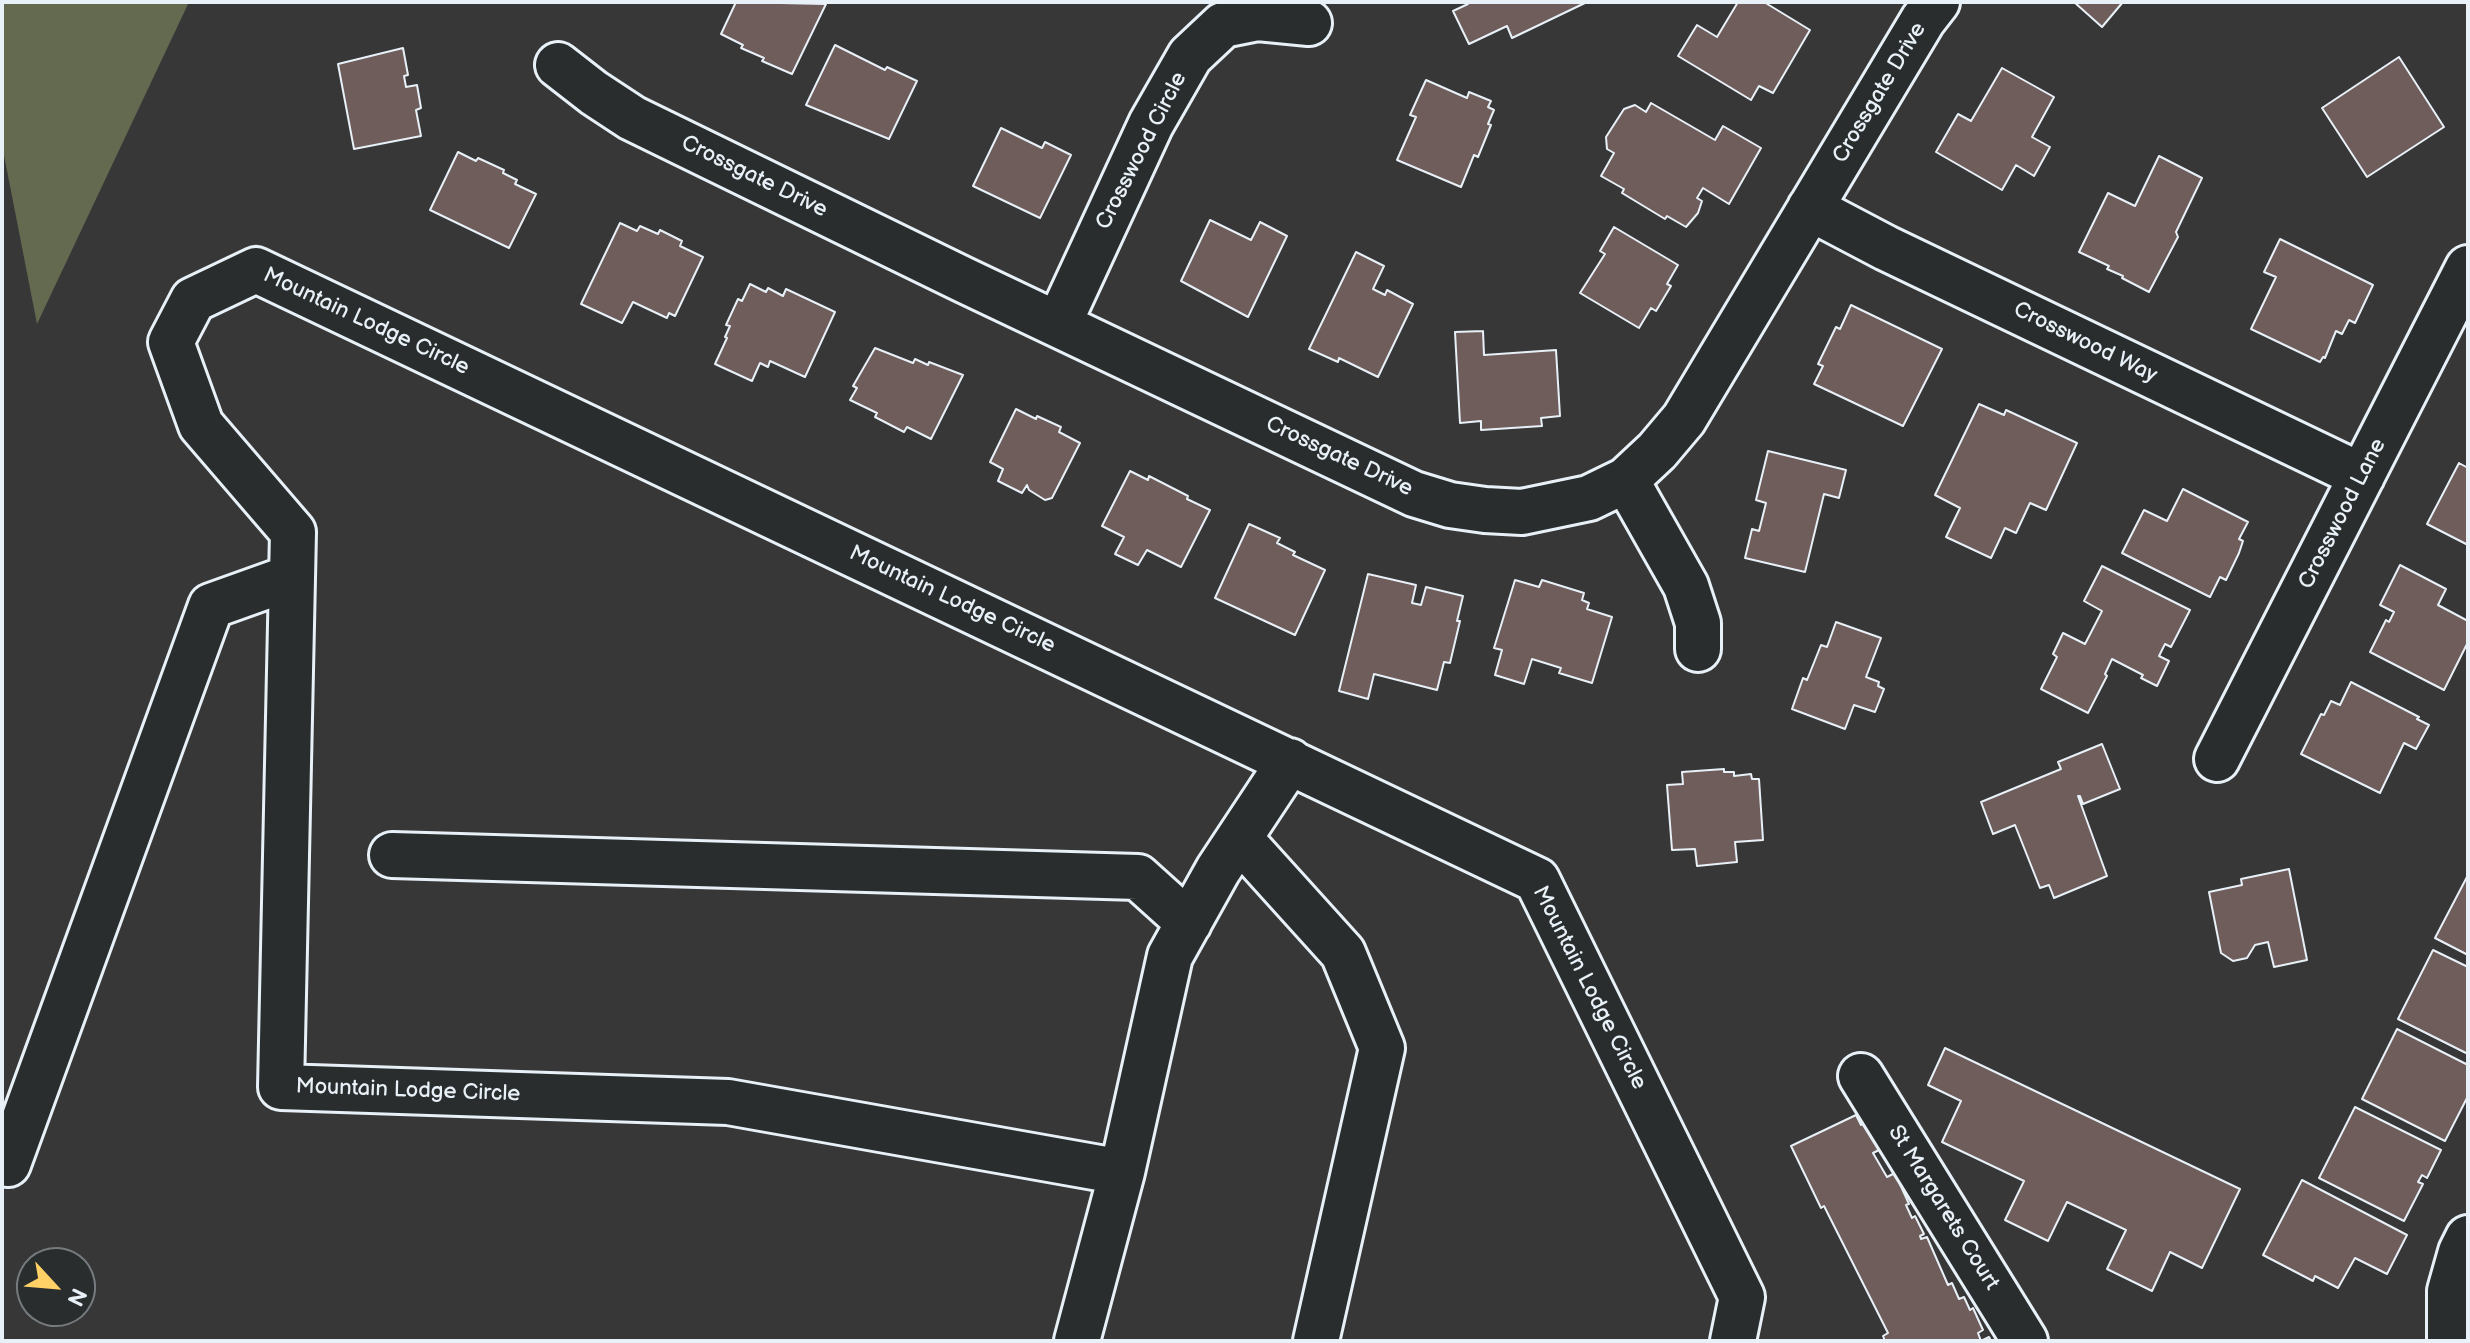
<!DOCTYPE html>
<html>
<head>
<meta charset="utf-8">
<style>
	body { margin:0 }
	#map { position:relative; width:2470px; height:1343px; overflow:hidden; background:#383737; font-family:"Balsamiq Sans",sans-serif }
	canvas { display:block }
	.frame { position:absolute; inset:0; border:4px solid #e8f1f8; pointer-events:none }
	.north { position:absolute; left:16px; top:1247px; width:80px; height:80px; box-sizing:border-box; background:#2a2d2e; border:2px solid #767b7f; border-radius:50%; rotate:116deg; font-size:22px; font-weight:700; line-height:32px; text-align:center; color:#e8f1f8 }
	.north::after { content:''; display:block; margin:auto; width:28px; height:36px; background:#ffd166; clip-path:polygon(50% 0,100% 100%,50% 72%,0 100%) }
</style>
</head>
<body>
<div id="map">
<canvas width="2470" height="1343"></canvas>
<div class="frame"></div>
<div class="north">N</div>
</div>
<script>
const ctx = document.querySelector('canvas').getContext('2d');
ctx.lineJoin = 'round';
function fill(path, color) { ctx.fillStyle = color; ctx.fill(path, 'evenodd'); }
const poly = rows => new Path2D(rows.map(r => 'M' + r).join(''));
function strokePath(path, color, width, dash) { ctx.strokeStyle = color; ctx.lineWidth = width; ctx.lineCap = dash ? 'butt' : 'round'; ctx.setLineDash(dash || []); ctx.stroke(path); }
function label(font, color, halo, rows, align = 'center') {
  ctx.font = font + ' "Balsamiq Sans",sans-serif'; ctx.lineWidth = 6; ctx.setLineDash([]); ctx.textBaseline = 'middle'; ctx.strokeStyle = halo; ctx.fillStyle = color; for (const [text, x, y, turn = 0] of rows) {
    ctx.save(); ctx.translate(x, y); ctx.rotate((+turn || 0) * Math.PI / 180); ctx.textAlign = isNaN(turn) ? turn : align; if (halo) ctx.strokeText(text, 0, 0); ctx.fillText(text, 0, 0); ctx.restore();
  }
}
const green = poly([
	[2,2,189,2,37,324,2,145]
]);
const building = poly([
	[736,2,826,4,792,74,762,61,764,58,741,48,743,45,721,34,736,2],
	[1467,2,1587,2,1512,38,1507,26,1469,44,1453,11,1468,4,1467,2],
	[1738,2,1764,2,1810,30,1773,93,1759,86,1751,100,1678,56,1697,25,1717,37,1738,2],
	[2074,2,2123,2,2102,27,2074,2],
	[835,45,885,70,887,67,917,81,889,139,806,105,835,45],
	[403,48,408,75,404,76,406,87,417,85,421,108,416,110,421,136,354,149,338,64,403,48],
	[2399,57,2444,127,2367,177,2322,108,2399,57],
	[2002,68,2054,97,2032,137,2050,147,2034,176,2016,165,2002,190,1936,152,1958,114,1971,121,2002,68],
	[1426,80,1467,98,1469,92,1491,101,1488,107,1494,110,1488,124,1491,125,1478,157,1474,155,1461,187,1397,160,1416,117,1410,115,1426,80],
	[1651,103,1715,140,1723,126,1761,148,1729,204,1703,188,1697,198,1702,201,1698,213,1686,227,1667,216,1665,219,1622,193,1624,189,1601,176,1614,153,1607,149,1606,137,1624,109,1635,105,1646,112,1651,103],
	[1001,128,1042,148,1045,142,1071,155,1040,218,973,186,1001,128],
	[458,152,476,161,478,158,504,170,503,173,517,180,515,184,536,194,509,248,430,210,458,152],
	[2159,156,2202,178,2176,232,2178,237,2149,292,2122,278,2123,276,2107,269,2109,266,2079,252,2108,193,2135,206,2159,156],
	[1210,220,1251,240,1260,222,1287,236,1248,317,1181,281,1210,220],
	[620,223,637,231,640,226,658,234,660,230,682,241,680,246,703,257,675,316,669,313,667,318,633,302,622,323,581,304,620,223],
	[1614,227,1678,265,1667,284,1671,286,1656,311,1651,308,1639,328,1580,293,1605,254,1600,251,1614,227],
	[2280,239,2373,285,2355,323,2349,320,2342,334,2336,331,2325,358,2323,357,2320,362,2251,329,2276,277,2264,272,2280,239],
	[1356,252,1384,266,1373,289,1385,295,1387,290,1413,304,1378,377,1339,358,1338,362,1309,349,1356,252],
	[750,284,766,292,768,288,783,296,786,289,835,312,805,377,770,361,768,367,760,363,752,381,715,364,727,338,725,337,730,326,726,325,738,299,742,301,750,284],
	[1851,305,1942,349,1903,426,1814,384,1823,366,1818,364,1836,327,1840,329,1851,305],
	[1483,331,1484,355,1556,350,1560,416,1541,418,1542,426,1481,430,1481,421,1460,423,1455,332,1483,331],
	[875,348,913,363,915,359,928,365,929,362,963,375,931,439,907,427,904,432,875,417,877,413,850,400,857,388,853,386,875,348],
	[1979,404,2004,415,2006,410,2077,443,2046,510,2030,503,2016,533,2005,528,1991,558,1946,537,1960,508,1935,495,1979,404],
	[1016,409,1036,419,1037,416,1061,427,1059,432,1080,443,1052,498,1045,500,1029,490,1027,485,1022,493,998,481,1003,469,990,462,1016,409],
	[1768,451,1846,470,1839,498,1824,494,1805,572,1745,558,1752,529,1759,531,1766,503,1756,500,1768,451],
	[2459,463,2468,468,2468,545,2427,524,2459,463],
	[1130,471,1148,480,1149,476,1188,496,1187,499,1210,510,1181,567,1147,550,1138,565,1115,554,1124,537,1102,526,1130,471],
	[2183,489,2248,522,2239,539,2243,541,2239,553,2226,580,2220,577,2210,597,2122,553,2144,510,2167,521,2183,489],
	[1249,524,1280,538,1277,543,1295,552,1293,555,1325,570,1295,635,1215,598,1249,524],
	[2400,565,2446,589,2438,605,2468,621,2468,642,2444,690,2370,652,2386,620,2389,622,2394,612,2380,605,2400,565],
	[2102,566,2190,610,2171,647,2165,644,2159,656,2169,661,2157,686,2141,678,2143,675,2112,659,2105,674,2107,676,2088,713,2041,689,2057,657,2053,654,2063,633,2085,644,2102,611,2084,601,2102,566],
	[1368,574,1416,585,1412,603,1421,605,1426,587,1463,596,1457,621,1460,621,1450,663,1444,662,1437,690,1374,674,1368,699,1339,691,1368,574],
	[1515,580,1539,587,1542,580,1584,593,1582,600,1589,603,1587,609,1612,617,1592,683,1559,673,1561,668,1532,659,1524,684,1495,675,1502,650,1494,648,1515,580],
	[1836,622,1881,638,1866,677,1879,682,1878,686,1884,689,1875,712,1854,705,1845,729,1792,709,1803,678,1807,680,1821,645,1827,647,1836,622],
	[2351,682,2419,717,2417,719,2429,725,2416,749,2404,743,2380,793,2301,754,2321,714,2324,715,2331,701,2340,705,2351,682],
	[2102,744,2120,789,2083,804,2080,796,2078,796,2107,876,2054,898,2049,885,2040,888,2015,825,1993,834,1981,802,2061,769,2058,762,2102,744],
	[1724,769,1724,772,1734,772,1734,776,1751,774,1752,779,1759,779,1763,840,1735,842,1737,862,1697,866,1695,849,1672,850,1667,785,1683,784,1682,772,1724,769],
	[2289,869,2307,960,2274,967,2268,942,2255,945,2247,958,2233,961,2221,953,2209,892,2242,885,2241,879,2289,869],
	[2468,875,2468,955,2435,938,2468,875],
	[2433,950,2468,967,2468,1054,2398,1019,2433,950],
	[2397,1029,2468,1065,2468,1096,2445,1141,2362,1099,2397,1029],
	[1945,1048,2240,1189,2202,1268,2170,1252,2152,1291,2107,1269,2126,1230,2067,1202,2048,1241,2005,1220,2024,1181,1942,1142,1961,1101,1928,1085,1945,1048],
	[2355,1107,2441,1150,2427,1178,2422,1175,2418,1182,2423,1184,2404,1221,2319,1178,2355,1107],
	[1856,1115,1861,1125,1868,1121,1881,1149,1873,1153,1887,1177,1895,1173,1909,1204,1906,1205,1912,1218,1915,1216,1924,1234,1920,1236,1921,1239,1927,1237,1948,1285,1952,1283,1959,1299,1964,1297,1970,1310,1973,1308,1983,1330,1978,1333,1981,1341,1989,1337,1991,1341,1885,1341,1883,1336,1888,1333,1824,1206,1821,1208,1791,1146,1856,1115],
	[2302,1180,2407,1235,2387,1274,2355,1258,2338,1288,2315,1276,2313,1281,2263,1255,2302,1180]
]);
const minor = poly([
	[558,65,594,93,632,118,964,280,1414,494,1450,505,1485,510,1522,512,1589,498,1626,480,1657,451,1684,419,1923,20,1937,2],
	[1810,208,1886,248,2362,476],
	[1059,323,1151,124,1190,56,1223,25,1258,18,1309,23],
	[1626,480,1686,586,1698,623,1698,649],
	[2217,759,2468,268],
	[1240,839,1343,953,1382,1048,1316,1341],
	[392,855,1138,877,1189,923],
	[1861,1076,2025,1341],
	[8,1164,211,606,292,577],
	[1122,1172,1170,956,1218,870,1290,761],
	[1077,1341,1122,1172,728,1102,281,1087,293,532,201,425,171,342,193,300,256,270,1537,880,1742,1297,1733,1341],
	[2450,1341,2450,1291,2461,1252,2468,1238]
]);
const streetNames = [
	["Crossgate Drive",1880,93,-59],
	["Crosswood Circle",1142,151,-63],
	["Crossgate Drive",754,177,26],
	["Mountain Lodge Circle",366,322,25],
	["Crosswood Way",2085,343,26],
	["Crossgate Drive",1339,457,25],
	["Crosswood Lane",2343,514,-63],
	["Mountain Lodge Circle",952,600,25],
	["Mountain Lodge Circle",1589,988,63],
	["Mountain Lodge Circle",408,1091,2],
	["St Margarets Court",1943,1208,58]
];
fill(green, '#636a50');
fill(building, '#6f5d5b');
strokePath(building, '#e8f1f8', 2);
strokePath(minor, '#e8f1f8', 50);
strokePath(minor, '#2a2d2e', 44);
label('22px', '#e8f1f8', '#2a2d2e', streetNames);
</script>
</body>
</html>
